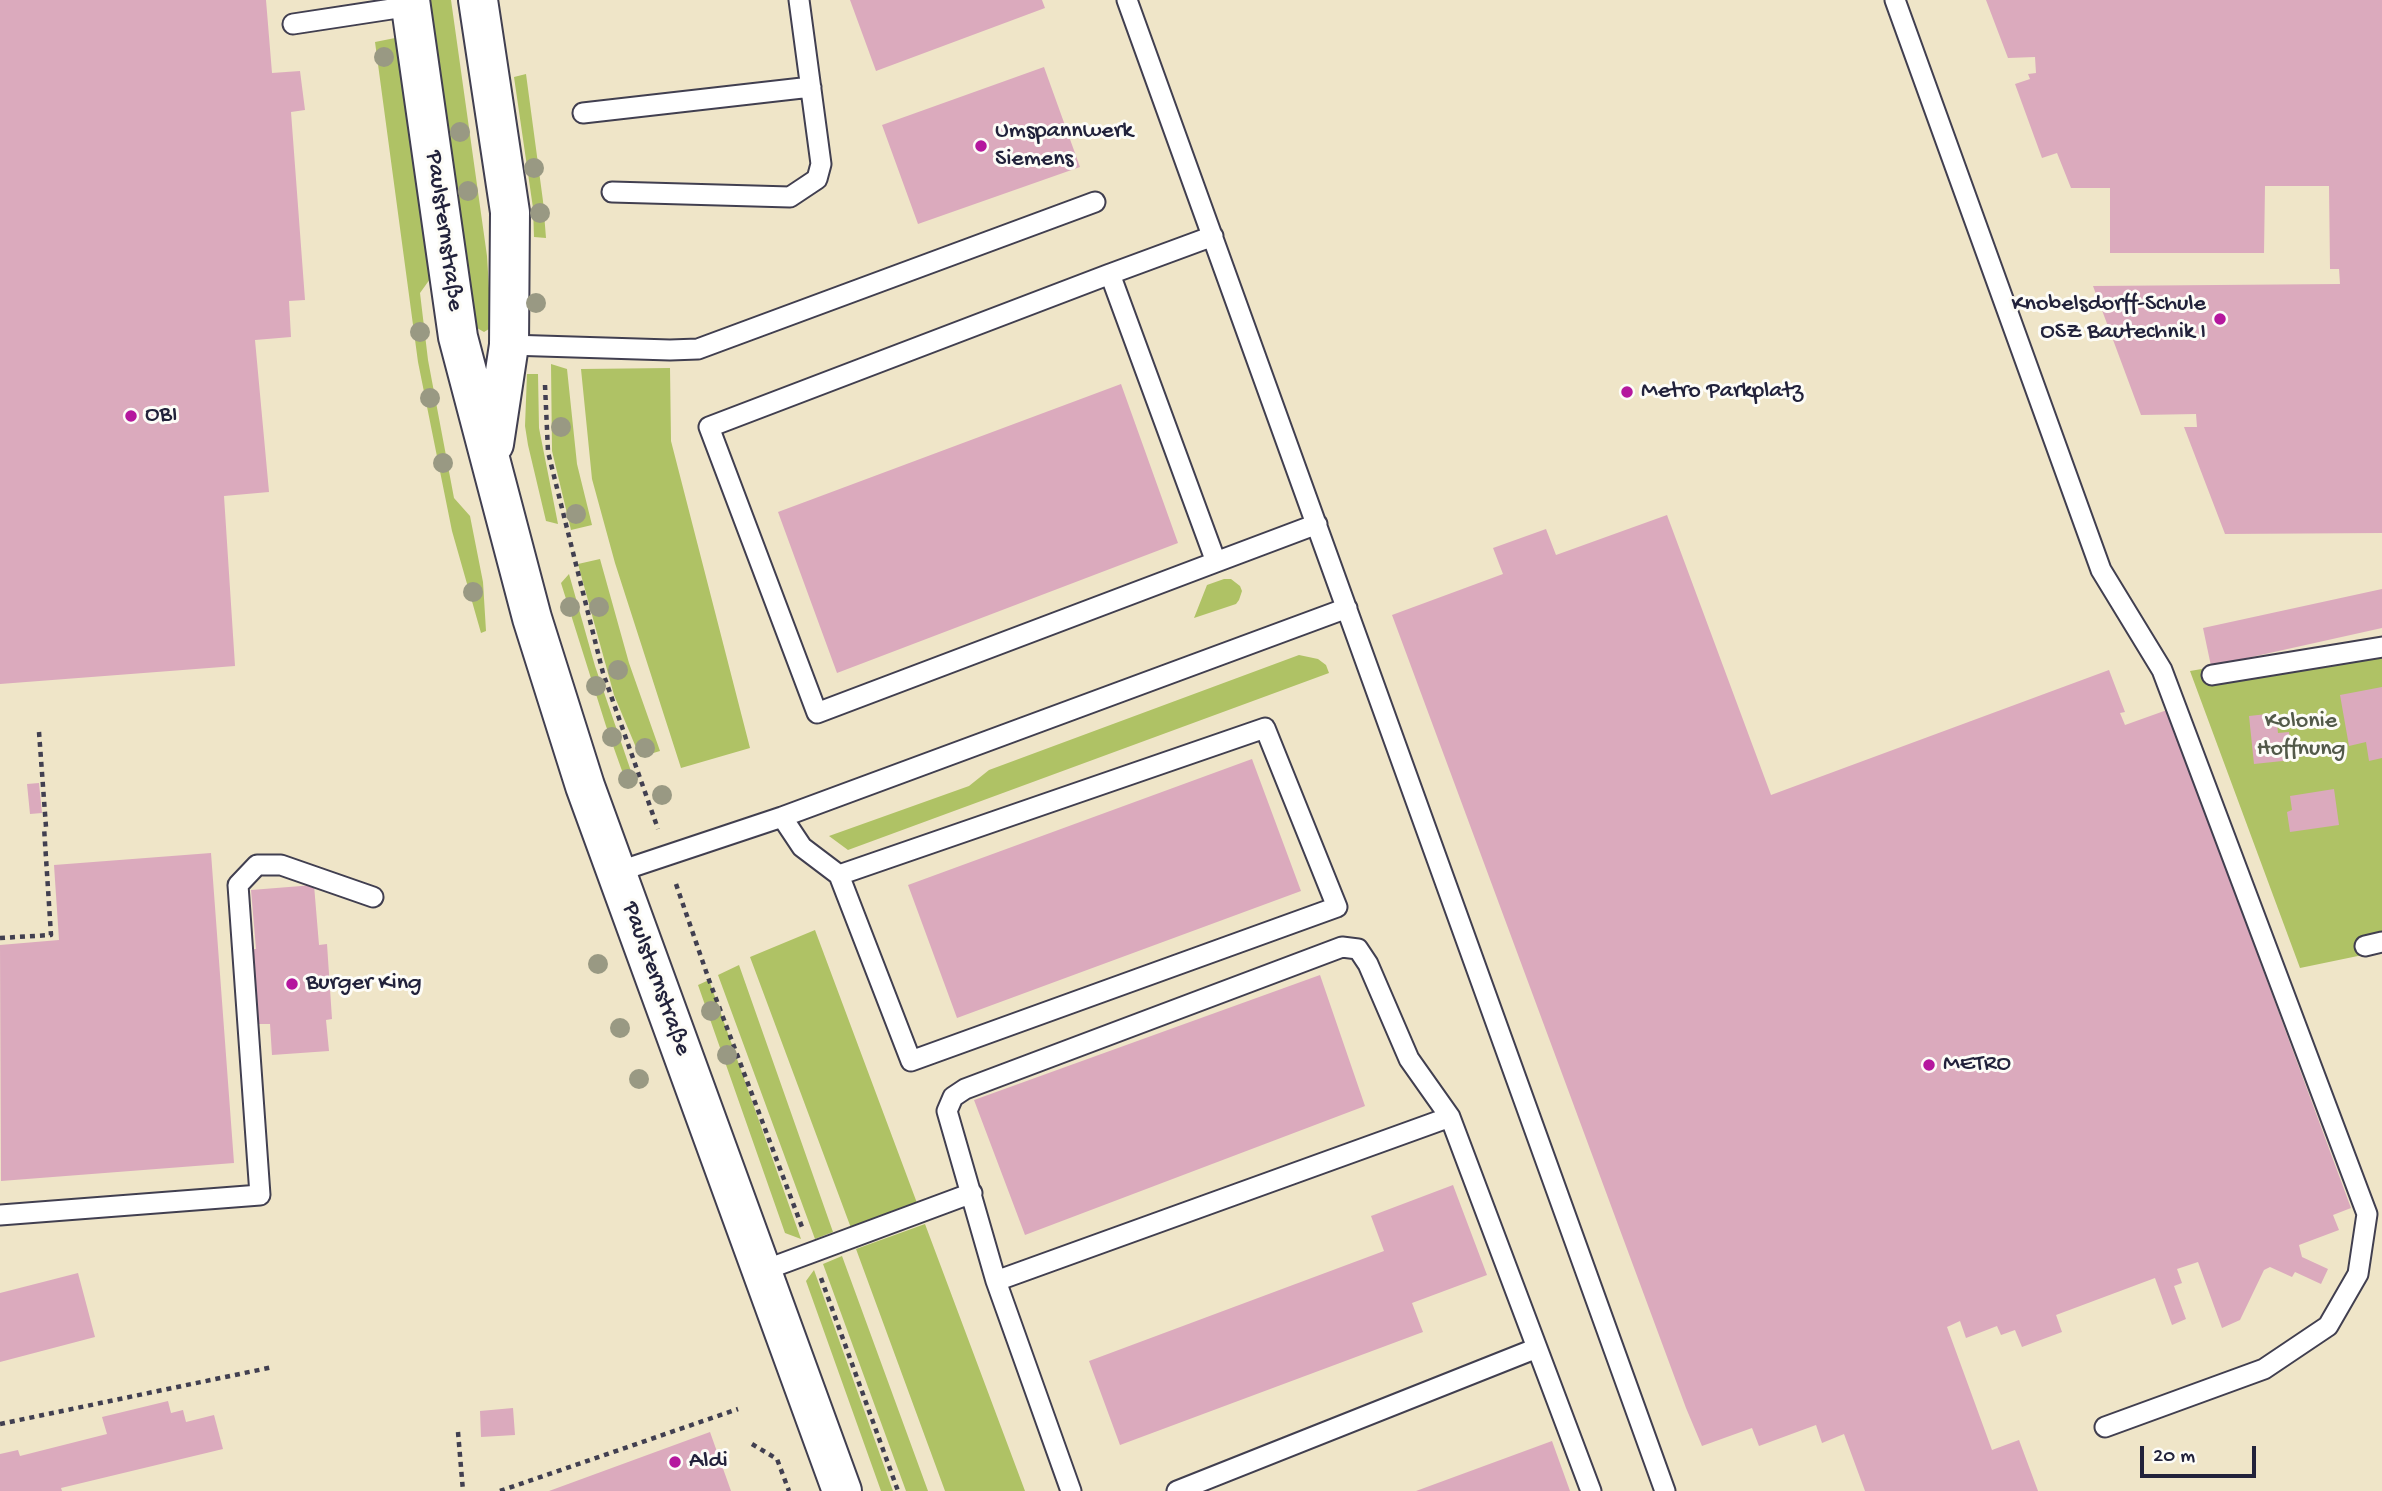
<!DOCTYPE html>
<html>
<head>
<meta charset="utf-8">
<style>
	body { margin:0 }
	#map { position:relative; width:2382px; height:1491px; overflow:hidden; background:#efe5c8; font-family:"Gochi Hand",sans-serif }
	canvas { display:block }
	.scale { position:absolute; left:2140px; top:1446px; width:116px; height:32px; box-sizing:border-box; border:4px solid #22223b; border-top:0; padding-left:9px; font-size:21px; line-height:24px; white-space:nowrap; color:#22223b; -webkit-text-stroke:5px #fdfcf7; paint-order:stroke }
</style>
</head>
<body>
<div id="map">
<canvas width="2382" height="1491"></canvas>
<div class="scale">20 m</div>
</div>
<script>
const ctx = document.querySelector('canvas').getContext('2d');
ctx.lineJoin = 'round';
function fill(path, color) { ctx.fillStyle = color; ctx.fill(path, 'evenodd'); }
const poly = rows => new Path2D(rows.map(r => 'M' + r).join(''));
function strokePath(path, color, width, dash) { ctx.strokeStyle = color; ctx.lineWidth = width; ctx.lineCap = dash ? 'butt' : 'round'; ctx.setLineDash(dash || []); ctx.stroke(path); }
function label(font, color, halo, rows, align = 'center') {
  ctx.font = font + ' "Gochi Hand",sans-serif'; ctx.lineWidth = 6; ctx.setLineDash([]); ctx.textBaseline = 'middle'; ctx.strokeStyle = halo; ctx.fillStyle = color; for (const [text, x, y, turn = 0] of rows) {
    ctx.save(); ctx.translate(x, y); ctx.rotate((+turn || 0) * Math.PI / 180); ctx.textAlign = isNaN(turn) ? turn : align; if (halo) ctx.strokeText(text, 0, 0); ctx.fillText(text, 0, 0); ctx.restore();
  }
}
const green = poly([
	[430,0,451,0,487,256,491,321,489,329,484,332,477,328],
	[395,38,430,279,420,293,428,360,454,498,470,516,483,582,486,631,481,633,452,531,418,362,375,42],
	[526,74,543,201,546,238,534,237,533,208,514,77],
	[551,364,567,369,577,464,592,525,571,530,552,451],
	[670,368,671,441,750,748,681,768,615,563,592,479,581,369],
	[527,374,538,374,539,428,558,524,546,521,528,445,525,426],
	[600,559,629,663,660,751,640,757,614,695,578,564],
	[569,574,595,666,634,780,626,782,606,726,561,583],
	[1224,579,1231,579,1240,586,1242,591,1239,600,1236,604,1194,618,1207,585],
	[2382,638,2382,951,2300,968,2190,671],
	[1299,655,1318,659,1326,665,1329,673,848,850,829,836,969,786,989,770],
	[815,930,917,1203,851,1228,750,957],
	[739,965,833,1232,815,1239,718,975],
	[709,980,801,1239,785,1233,698,985],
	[925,1224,1025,1491,945,1491,856,1249],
	[842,1256,928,1491,906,1491,823,1264],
	[814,1270,893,1491,881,1491,806,1281]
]);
const building = poly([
	[0,0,266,0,272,73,300,71,305,110,291,112,305,300,289,301,291,337,255,340,269,492,224,496,235,666,0,684],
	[850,0,1042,0,1045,8,876,71],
	[1986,0,2382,0,2382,533,2225,534,2184,427,2197,427,2196,414,2141,415,2093,286,2340,284,2339,269,2330,269,2329,186,2265,186,2264,253,2110,253,2110,188,2071,188,2057,153,2042,158,2015,84,2030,79,2028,74,2036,73,2035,57,2008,58],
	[1044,67,1080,167,918,224,882,125],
	[1121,384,1178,543,837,673,778,512],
	[1667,515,1771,795,2109,670,2125,712,2120,713,2125,725,2167,710,2351,1208,2333,1215,2339,1230,2299,1245,2302,1257,2328,1269,2321,1284,2295,1272,2292,1277,2270,1267,2264,1270,2240,1320,2222,1328,2198,1262,2177,1269,2182,1283,2174,1286,2186,1319,2172,1325,2155,1278,2056,1315,2062,1332,2022,1347,2015,1330,2001,1335,1997,1326,1966,1338,1960,1321,1947,1327,1992,1450,2019,1440,2038,1491,1865,1491,1844,1434,1822,1443,1816,1425,1759,1446,1752,1428,1702,1446,1686,1408,1392,615,1503,574,1493,548,1546,529,1556,555],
	[2382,589,2382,628,2211,666,2203,628],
	[2382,687,2382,758,2369,761,2366,742,2349,746,2340,695],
	[2276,713,2278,733,2289,732,2292,760,2254,764,2249,716],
	[1252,759,1301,891,957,1018,908,885],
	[39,783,42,813,30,814,27,784],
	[2334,789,2339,825,2290,832,2287,812,2292,810,2290,796],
	[211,853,234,1163,1,1181,0,945,59,940,54,865],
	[314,885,319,945,327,944,332,1019,326,1020,329,1051,272,1055,270,1024,258,1024,252,949,256,949,251,890],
	[1320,975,1365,1106,1025,1235,974,1100],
	[1453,1185,1487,1275,1412,1303,1423,1332,1120,1445,1089,1361,1384,1251,1371,1216],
	[78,1273,95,1337,0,1362,0,1293],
	[168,1401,171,1413,183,1410,186,1422,214,1415,223,1449,61,1488,62,1491,0,1491,0,1454,18,1450,20,1456,107,1434,102,1417],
	[513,1408,515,1435,481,1437,480,1411],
	[710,1432,731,1491,549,1491],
	[1552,1441,1570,1491,1416,1491]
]);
const path = poly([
	[545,385,548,452,603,673,658,829],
	[39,732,46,827],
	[676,884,709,980,802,1227],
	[0,938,51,935,44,827],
	[821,1278,898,1491],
	[0,1424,273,1367],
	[458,1432,463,1491],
	[752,1444,777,1459,789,1491],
	[500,1491,738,1409]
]);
const lane = poly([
	[1127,0,1665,1491],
	[1895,0,2101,570,2162,670,2367,1214,2358,1274,2328,1326,2264,1369,2105,1427],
	[293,24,411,6],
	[583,113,811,87],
	[612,192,790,197,817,179,821,164,799,0],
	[1110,274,1213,236],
	[509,345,670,350,698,349,1095,202],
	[1216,562,1110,274,709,427,817,713,1216,562,1317,524],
	[2212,675,2382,647],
	[782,817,802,847,839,875,1265,728,1337,907,911,1061,839,875],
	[617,872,782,817,1347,608],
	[2365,946,2382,942],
	[0,1215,260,1195,238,885,257,865,281,865,373,897],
	[762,1271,972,1193],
	[996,1281,1450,1117],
	[1071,1491,996,1281,947,1111,953,1097,965,1089,1342,947,1358,949,1368,964,1409,1059,1450,1117,1591,1491],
	[1177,1491,1537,1348]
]);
const secondary = poly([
	[410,0,458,337,532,618,585,786,842,1491],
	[478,0,510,212,509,345,494,444]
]);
const trees = [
	[384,57],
	[460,132],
	[534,168],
	[468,191],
	[540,213],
	[536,303],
	[420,332],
	[430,398],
	[561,427],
	[443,463],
	[576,514],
	[473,592],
	[570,607],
	[599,607],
	[618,670],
	[596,686],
	[612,737],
	[645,748],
	[628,779],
	[662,795],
	[598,964],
	[711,1011],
	[620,1028],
	[727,1055],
	[639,1079]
];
const markers = [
	[981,146,7,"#b5179e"],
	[2220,319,7,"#b5179e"],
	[1627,392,7,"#b5179e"],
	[131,416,7,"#b5179e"],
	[292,984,7,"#b5179e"],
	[1929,1065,7,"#b5179e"],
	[675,1462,7,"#b5179e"]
];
const poiNames = [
	["Umspannwerk",995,132],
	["Siemens",995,160],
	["Knobelsdorff-Schule",2206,305,"right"],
	["OSZ Bautechnik I",2206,333,"right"],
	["Metro Parkplatz",1641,392],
	["OBI",145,416],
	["Burger King",306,984],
	["METRO",1943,1065],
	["Aldi",689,1462]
];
const streetNames = [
	["Paulsternstraße",443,231,82],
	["Paulsternstraße",655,979,70]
];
const parkNames = [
	["Kolonie",2301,722],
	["Hoffnung",2301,750]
];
fill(green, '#afc265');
fill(building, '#dbaabd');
strokePath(lane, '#413f50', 23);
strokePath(secondary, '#413f50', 42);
strokePath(path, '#413f50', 4.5, [5, 5]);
strokePath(lane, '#fff', 19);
strokePath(secondary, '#fff', 38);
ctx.fillStyle = '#999983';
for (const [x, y] of trees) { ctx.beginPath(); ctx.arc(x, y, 10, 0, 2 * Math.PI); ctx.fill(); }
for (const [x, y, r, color] of markers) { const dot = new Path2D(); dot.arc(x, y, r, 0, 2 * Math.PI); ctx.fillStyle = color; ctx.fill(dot); strokePath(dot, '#fdfcf7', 2.5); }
label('24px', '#22223b', '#fdfcf7', poiNames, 'left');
label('24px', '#22223b', '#fdfcf7', streetNames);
label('24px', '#535a4a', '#fdfcf7', parkNames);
</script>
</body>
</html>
